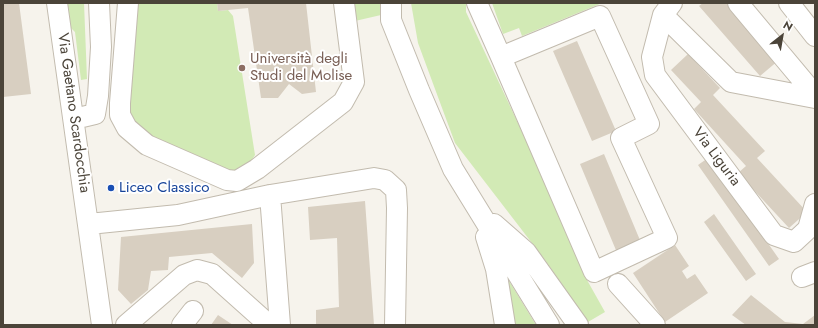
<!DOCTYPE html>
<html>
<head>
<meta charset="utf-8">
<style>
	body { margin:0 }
	#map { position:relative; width:818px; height:328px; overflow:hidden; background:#f6f3ec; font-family:Jost,sans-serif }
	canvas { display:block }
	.frame { position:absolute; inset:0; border:4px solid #4b4439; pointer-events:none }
	.north { position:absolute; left:762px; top:16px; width:40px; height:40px; -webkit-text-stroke:3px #fff; paint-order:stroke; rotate:31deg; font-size:11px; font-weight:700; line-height:16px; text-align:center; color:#4b4439 }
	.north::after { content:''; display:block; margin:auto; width:14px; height:18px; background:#4b4439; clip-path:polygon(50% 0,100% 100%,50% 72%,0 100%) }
</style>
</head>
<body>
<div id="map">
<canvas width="818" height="328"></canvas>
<div class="frame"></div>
<div class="north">N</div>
</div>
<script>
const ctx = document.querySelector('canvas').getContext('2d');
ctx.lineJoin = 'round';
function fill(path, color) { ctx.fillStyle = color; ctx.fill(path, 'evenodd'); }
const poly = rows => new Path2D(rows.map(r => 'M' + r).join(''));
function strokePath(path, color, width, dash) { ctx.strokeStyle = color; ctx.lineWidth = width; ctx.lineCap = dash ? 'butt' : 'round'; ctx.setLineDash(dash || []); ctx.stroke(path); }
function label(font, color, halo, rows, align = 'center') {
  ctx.font = font + ' Jost,sans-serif'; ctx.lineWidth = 4; ctx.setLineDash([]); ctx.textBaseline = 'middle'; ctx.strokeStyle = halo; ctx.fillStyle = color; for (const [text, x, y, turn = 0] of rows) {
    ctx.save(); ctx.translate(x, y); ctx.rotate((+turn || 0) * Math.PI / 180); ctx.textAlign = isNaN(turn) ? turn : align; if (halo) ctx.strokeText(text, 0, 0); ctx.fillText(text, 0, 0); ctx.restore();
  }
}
const green = poly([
	[66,3,84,3,87,79,81,80,75,32,69,26],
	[133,3,217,3,218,11,228,10,233,16,255,155,246,169,231,173,151,139,133,126,124,107],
	[352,3,381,3,381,15,355,21],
	[411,3,466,3,466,12,575,245,587,280,605,312,588,322,545,260,455,143,418,43],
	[492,3,602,3,522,36,519,28,503,34],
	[506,276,536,325,514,325,512,303]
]);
const building = poly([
	[3,3,19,3,31,94,3,97],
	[217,3,306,3,316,92,302,94,289,84,278,98,261,98,248,8,218,11],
	[703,3,729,3,779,60,760,76,699,6],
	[577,41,616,131,592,141,553,51],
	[688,54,720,88,713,95,765,151,757,158,807,212,789,228,738,173,746,166,694,109,701,102,671,70],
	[604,154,642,245,618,255,580,164],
	[708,158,779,259,769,266,698,165],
	[365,201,374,325,316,325,316,310,339,307,337,238,310,240,308,207],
	[714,214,756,274,746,281,704,222],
	[252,224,254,263,242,278,212,253,169,257,168,270,151,271,148,290,131,304,118,290,121,237],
	[675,245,689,266,682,271,687,279,695,274,708,293,665,322,633,273],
	[751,295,785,322,803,324,815,315,815,325,746,325,732,315],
	[218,315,233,325,211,325]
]);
const minor = poly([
	[57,3,102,325],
	[128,3,120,103,120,115,127,128,147,145,227,180,237,181,257,169,343,102,354,82,344,3],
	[391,3,391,20,419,90,453,169,549,325],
	[477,3,501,57,594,272,667,238,621,138,649,124,600,16,501,57],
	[672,3,663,15,652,57,655,75,774,235,794,242,808,229,815,204],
	[738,3,815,95],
	[789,3,815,36],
	[663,15,731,82,815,98],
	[74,119,95,114,98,96,101,47,99,3],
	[270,195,280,325],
	[89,224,178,215,270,195,374,178,385,180,396,190,397,208,395,325],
	[494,224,526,252,578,325],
	[486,237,496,269,505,325],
	[802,277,815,272],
	[618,284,655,325],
	[126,325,184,275,197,270,212,274,269,325],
	[182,325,193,311]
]);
const markers = [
	[242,68,4,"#8d6e63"],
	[111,188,4,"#1a4fb4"]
];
const educationNames = [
	["Università degli",250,59],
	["Studi del Molise",250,76]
];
const streetNames = [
	["Via Gaetano Scardocchia",73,113,82],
	["Via Liguria",716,157,53]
];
const transitNames = [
	["Liceo Classico",119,188]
];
fill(green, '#d2eab5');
fill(building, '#d8cfc1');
strokePath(minor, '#c2bbae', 22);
strokePath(minor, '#fff', 20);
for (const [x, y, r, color] of markers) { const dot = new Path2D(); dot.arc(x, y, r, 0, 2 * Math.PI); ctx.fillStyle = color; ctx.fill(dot); strokePath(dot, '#fff', 1.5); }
label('15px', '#785e54', '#fff', educationNames, 'left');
label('15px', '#4b4439', '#fff', streetNames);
label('15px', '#164399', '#fff', transitNames, 'left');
</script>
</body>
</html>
